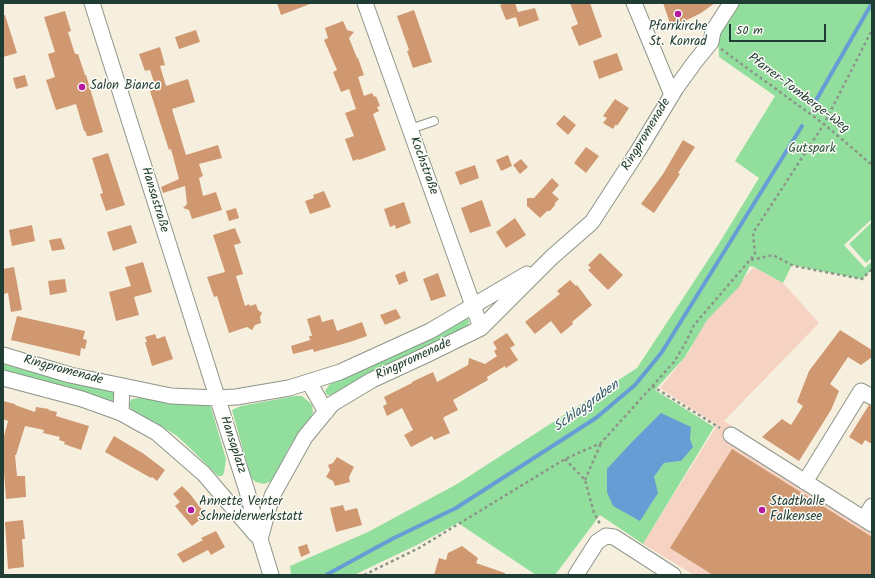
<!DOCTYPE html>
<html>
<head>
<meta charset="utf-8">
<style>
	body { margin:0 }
	#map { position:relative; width:875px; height:578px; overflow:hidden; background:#f7efde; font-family:Kalam,sans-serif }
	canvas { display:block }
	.frame { position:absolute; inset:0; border:4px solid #1f3d34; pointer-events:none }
	.scale { position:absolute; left:729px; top:24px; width:97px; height:18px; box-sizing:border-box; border:2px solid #1f3d34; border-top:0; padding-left:5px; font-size:12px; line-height:14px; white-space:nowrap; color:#1f3d34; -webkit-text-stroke:3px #fdfcf7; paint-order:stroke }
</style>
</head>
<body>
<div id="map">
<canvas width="875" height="578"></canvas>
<div class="frame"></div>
<div class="scale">50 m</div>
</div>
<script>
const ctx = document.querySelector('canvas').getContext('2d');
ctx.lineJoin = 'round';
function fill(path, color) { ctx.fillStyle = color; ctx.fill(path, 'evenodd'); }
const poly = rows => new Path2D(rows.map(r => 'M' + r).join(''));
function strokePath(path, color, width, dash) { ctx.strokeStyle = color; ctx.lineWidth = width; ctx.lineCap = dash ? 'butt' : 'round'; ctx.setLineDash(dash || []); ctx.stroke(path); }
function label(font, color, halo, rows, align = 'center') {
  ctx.font = font + ' Kalam,sans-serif'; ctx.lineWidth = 3; ctx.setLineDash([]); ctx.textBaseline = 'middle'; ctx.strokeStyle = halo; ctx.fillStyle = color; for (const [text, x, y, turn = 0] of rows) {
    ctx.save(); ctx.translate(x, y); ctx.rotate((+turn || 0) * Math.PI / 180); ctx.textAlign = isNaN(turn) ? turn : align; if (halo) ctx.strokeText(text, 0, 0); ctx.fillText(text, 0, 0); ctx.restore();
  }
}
const built = poly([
	[754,267,783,283,819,323,724,421,872,516,872,575,694,575,643,544,717,425,660,388,690,351,700,326]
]);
const green = poly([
	[736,3,872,3,872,219,844,245,865,268,872,261,872,269,862,279,792,265,783,283,754,267,750,266,739,287,707,320,685,357,655,390,714,427,643,544,600,515,555,575,536,575,458,523,417,545,354,575,291,575,290,566,368,532,457,484,637,368,718,245,759,178,735,161,775,96,719,57,718,33],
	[661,413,681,461,664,463,654,477],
	[872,222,872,258,866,263,849,244],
	[467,318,469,321,468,326,459,331,387,367,359,379,331,395,327,395,325,391,330,384,364,366],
	[3,364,35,373,74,381,117,392,117,401,112,402,3,374],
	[295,396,302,396,308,401,312,405,313,412,311,417,301,429,286,453,277,476,272,481,264,484,256,482,251,478,232,410,241,406],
	[139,398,210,404,226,459,224,473,222,476,218,476,195,453,177,436,156,423,132,410,128,404,132,399]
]);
const water = poly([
	[661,413,691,427,690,439,693,447,681,461,664,463,654,477,658,493,640,521,613,506,607,492,607,469,630,444]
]);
const stream = poly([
	[815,102,872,3],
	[326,575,392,539,456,508,596,418,635,385,662,352,802,126]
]);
const building = poly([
	[277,3,309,3,310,4,281,15],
	[506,3,515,3,518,12,535,8,539,20,519,27,516,17,506,20,500,5],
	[570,3,590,3,602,37,579,46,571,27,578,24],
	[663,3,715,3,701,13,685,21,671,26],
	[414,10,432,62,413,68,407,51,409,50,397,16],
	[65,11,71,31,68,32,75,54,78,54,85,75,86,75,103,132,90,136,87,136,85,131,84,131,76,104,56,110,46,80,55,77,48,54,55,52,44,17],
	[3,15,5,15,17,53,3,57],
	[343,21,347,30,354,32,349,38,357,58,358,58,364,75,358,77,364,96,372,93,374,97,376,96,380,106,377,107,379,111,373,114,386,150,359,160,358,159,353,161,345,139,354,136,345,113,356,109,349,89,341,92,333,72,337,70,324,40,328,38,325,28],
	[196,30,200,42,179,49,175,37],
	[160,47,165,65,160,66,166,86,188,79,195,102,172,109,186,155,218,145,222,158,199,164,203,176,199,178,203,196,216,192,222,210,192,219,189,210,183,208,187,204,185,186,163,193,161,187,179,179,171,149,169,150,150,91,156,89,150,70,145,71,139,54],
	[617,53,623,70,599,79,593,61],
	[25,75,28,86,16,89,13,78],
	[615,99,629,108,617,126,616,124,613,129,603,123,607,118,603,116],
	[564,115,576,125,568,135,556,124],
	[683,140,695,147,678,173,680,174,654,213,641,204,663,174],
	[586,147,599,156,586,173,574,163],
	[108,153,125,205,106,211,100,194,103,193,92,158],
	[508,155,512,166,501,171,496,160],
	[521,159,528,167,520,174,513,165],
	[475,165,479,178,460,185,455,172],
	[552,178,559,185,552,193,559,199,555,203,555,205,550,211,547,211,540,218,527,206,527,198,534,198],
	[324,191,331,207,310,214,305,201,314,198,313,195],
	[482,200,491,226,470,233,461,208],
	[404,202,411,223,396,229,395,225,390,227,384,209],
	[236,208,239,218,229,221,226,211],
	[515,218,526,235,506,248,496,232],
	[32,225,35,241,12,246,9,230],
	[131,225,137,243,113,251,107,232],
	[235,228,241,243,234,245,243,274,236,276,245,306,249,304,250,306,256,304,258,310,262,313,260,317,261,323,255,325,252,330,247,327,229,333,217,296,214,297,207,277,225,272,213,235],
	[61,238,65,249,52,251,49,240],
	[600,253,623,275,608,290,588,270,591,268,588,265],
	[143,262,152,292,134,297,139,315,116,321,109,292,131,286,125,267],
	[14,267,22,310,11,312,8,293,3,294,3,269],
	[405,271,408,281,399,285,395,275],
	[438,273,446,296,431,301,423,279],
	[65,279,67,292,50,295,48,281],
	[570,280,576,286,577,285,592,305,572,322,573,324,561,334,551,321,535,334,525,322,560,294,557,291],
	[396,309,401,318,385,325,380,315],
	[320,315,322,322,333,319,337,331,362,322,367,336,350,342,314,352,313,349,293,354,291,346,310,340,309,336,312,336,307,319],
	[17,316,85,331,83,339,87,340,85,349,81,348,80,356,11,340],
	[840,330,872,350,872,357,861,365,848,357,830,384,839,391,831,410,799,461,762,437,782,419,791,425,803,406,797,402,809,371],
	[507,333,515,345,510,348,518,360,506,368,505,366,487,377,488,380,453,400,458,410,444,417,444,418,443,418,450,433,434,440,432,436,411,447,404,435,413,430,402,408,387,416,383,406,387,404,384,397,412,383,412,382,433,372,437,382,468,365,469,358,485,364,497,356,494,351,497,349,493,342],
	[155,334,157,339,165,336,173,359,152,366,145,342,147,342,145,337],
	[3,401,15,404,15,405,35,412,36,407,49,409,48,410,57,412,56,416,89,426,81,450,64,444,65,442,59,440,60,437,43,433,44,430,25,426,16,455,15,455,17,476,25,476,26,497,6,499,3,458,3,440,8,421,3,419],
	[869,405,872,406,872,444,865,440,862,445,849,437],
	[114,436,144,454,165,470,157,481,152,477,151,478,105,452],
	[732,449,872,537,872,575,713,575,670,548],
	[337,457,354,467,349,477,350,482,335,486,333,481,326,477,330,470,328,465,333,463],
	[182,486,190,494,206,515,192,526,175,506,180,502,173,494],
	[343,505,345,511,357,508,362,525,336,532,330,508],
	[23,520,25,539,22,539,24,567,8,569,5,522],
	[216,531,225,547,211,555,208,550,183,563,177,554,203,540,201,538],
	[307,544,310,553,301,557,298,547],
	[462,546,478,558,476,563,505,573,505,575,434,575,439,558,446,560,448,553]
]);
const path = poly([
	[721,49,824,124,872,165],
	[751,260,773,255,794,266,862,279,872,269],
	[652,386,720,428],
	[565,459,585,480,594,513,600,524],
	[585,480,601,443],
	[364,575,419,548,565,459,601,443,674,362,686,342,694,325,755,254,753,233,824,124,872,30]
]);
const lane = poly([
	[410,129,434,121]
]);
const street = poly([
	[92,3,247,491,260,539,271,575],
	[365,3,481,328],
	[634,3,672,95],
	[3,355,70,375,171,396,217,398,236,397,289,388,340,372,430,331,527,274],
	[3,378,82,399,121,413,157,433,204,474,256,535],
	[309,382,326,412],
	[121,413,122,386],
	[731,435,872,524],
	[805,482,861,391,872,397],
	[864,519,872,506],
	[260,539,272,496,305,437,332,404,372,380,426,355,481,328,552,257,592,222,638,151,676,88,694,63,711,42,713,31,731,3],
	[576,575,597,542,606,536,614,537,673,575]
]);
const markers = [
	[678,14,4,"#b5179e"],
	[82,87,4,"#b5179e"],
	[191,510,4,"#b5179e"],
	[762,510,4,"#b5179e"]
];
const poiNames = [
	["Pfarrkirche",678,28,"center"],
	["St. Konrad",678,43,"center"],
	["Salon Bianca",90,87],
	["Annette Venter",199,503],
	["Schneiderwerkstatt",199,518],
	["Stadthalle",770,503],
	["Falkensee",770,518]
];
const streetNames = [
	["Pfarrer-Tomberge-Weg",798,94,37],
	["Ringpromenade",647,135,-59],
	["Kochstraße",423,166,70],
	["Hansastraße",154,200,73],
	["Ringpromenade",414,360,-25],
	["Ringpromenade",63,371,15],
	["Hansaplatz",232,445,72]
];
const parkNames = [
	["Gutspark",812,150]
];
const waterNames = [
	["Schlaggraben",587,407,-36]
];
fill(built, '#f5d2c2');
fill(green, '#92df9d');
fill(water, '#669dd4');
strokePath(stream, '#669dd4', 4);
fill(building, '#d09870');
strokePath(lane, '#8b9689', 10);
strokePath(street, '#8b9689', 17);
strokePath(path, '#8b9689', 2.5, [3, 3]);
strokePath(lane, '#fff', 8);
strokePath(street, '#fff', 15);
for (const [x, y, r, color] of markers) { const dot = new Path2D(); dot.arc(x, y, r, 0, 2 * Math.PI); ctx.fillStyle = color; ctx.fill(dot); strokePath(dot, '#fdfcf7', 1.5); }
label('13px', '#1f3d34', '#fdfcf7', poiNames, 'left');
label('13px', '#1f3d34', '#fdfcf7', streetNames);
label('13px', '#365d49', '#fdfcf7', parkNames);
label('italic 14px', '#385f6c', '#fdfcf7', waterNames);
</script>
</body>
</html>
